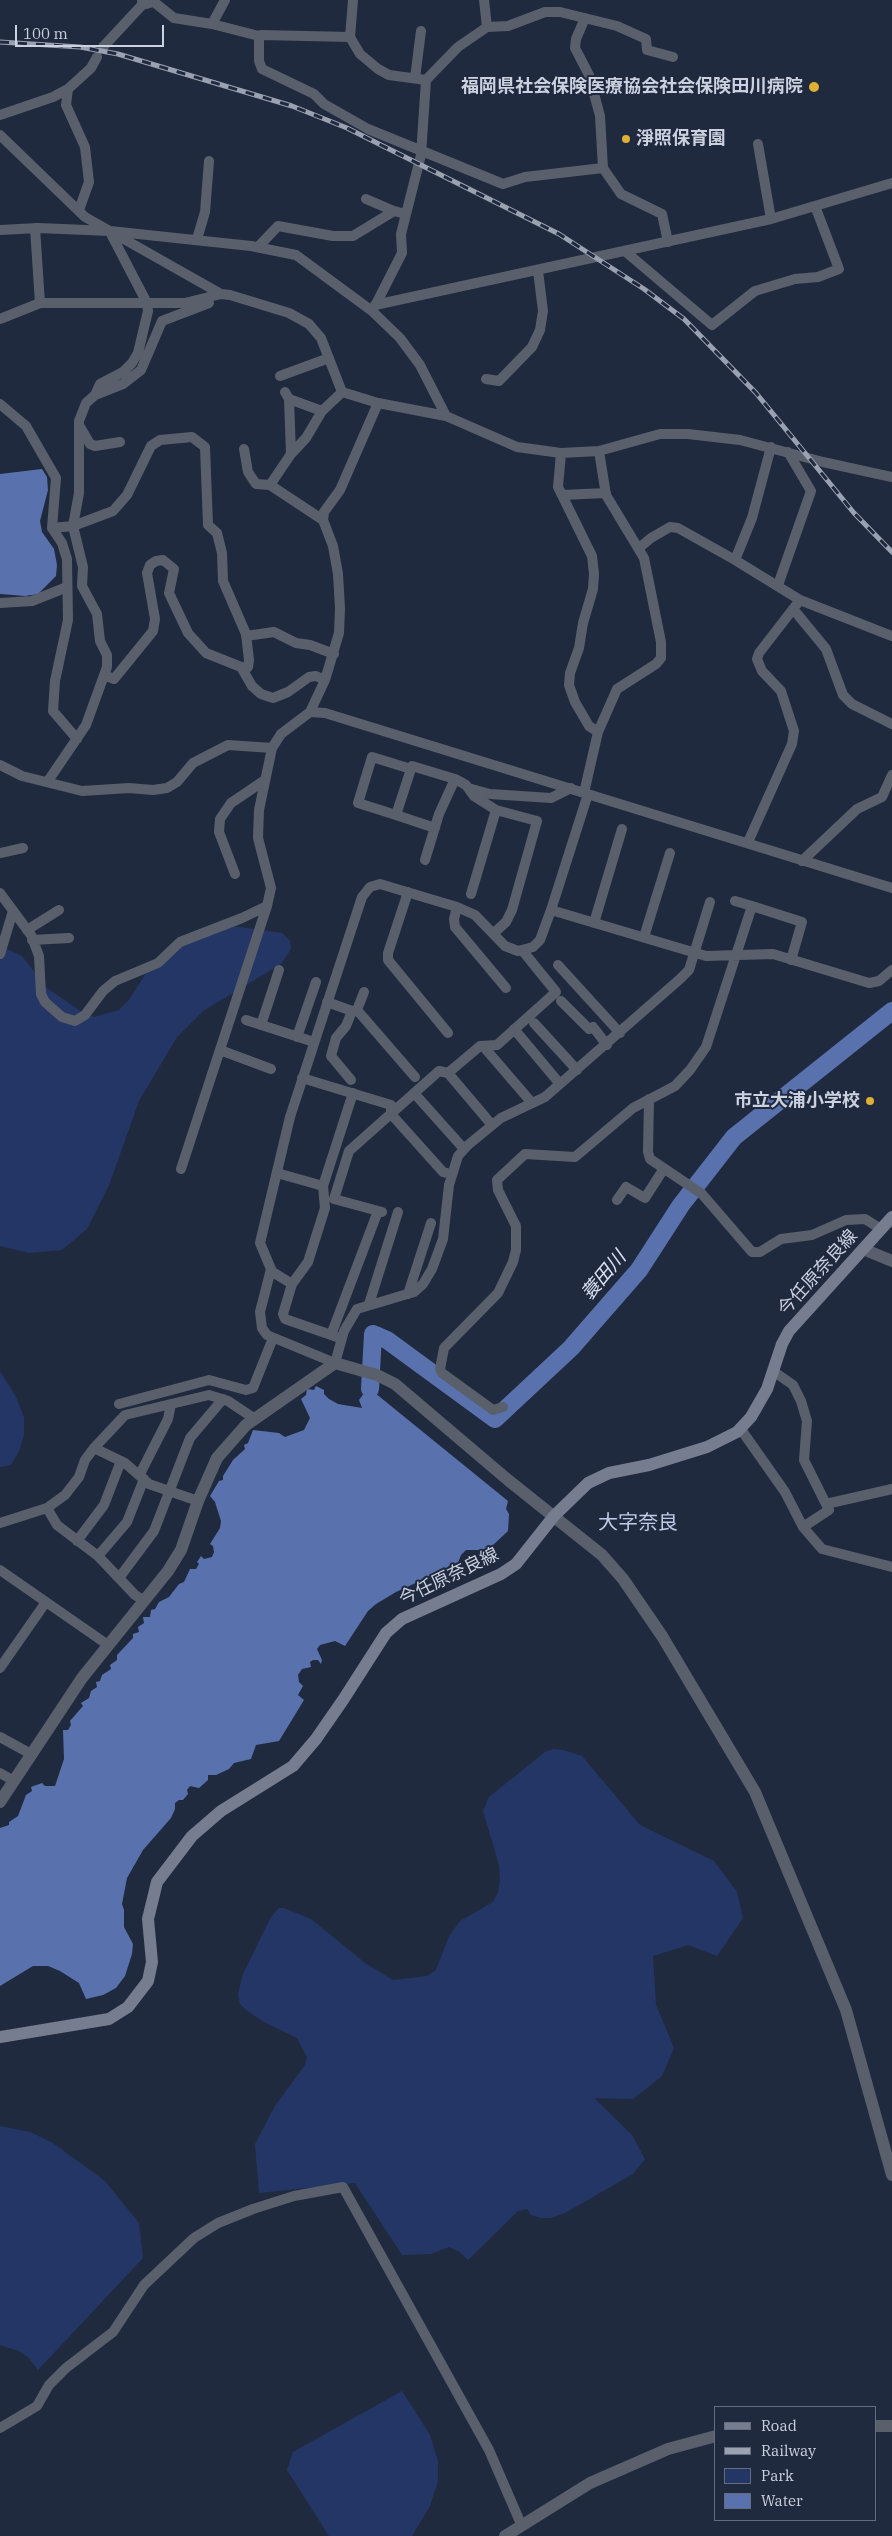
<!DOCTYPE html>
<html>
<head>
<meta charset="utf-8">
<style>
	body { margin:0 }
	#map { position:relative; width:892px; height:2536px; overflow:hidden; background:#202a3f; font-family:"IBM Plex Serif",serif }
	canvas { display:block }
	.legend { position:absolute; left:714px; top:2406px; width:162px; height:115px; box-sizing:border-box; background:#202a3f; border:1px solid #646d7f; margin:0; padding:6px 9px; list-style:none; font-size:15px; color:#cbd1df }
	.legend li { display:flex; align-items:center; gap:10px; height:25px }
	.legend b { width:25px; border:1px solid #646d7f }
	.scale { position:absolute; left:15px; top:25px; width:149px; height:22px; box-sizing:border-box; border:2px solid #cbd1df; border-top:0; padding-left:6px; font-size:15px; line-height:18px; white-space:nowrap; color:#cbd1df; -webkit-text-stroke:4px #202a3f; paint-order:stroke }
</style>
</head>
<body>
<div id="map">
<canvas width="892" height="2536"></canvas>
<ul class="legend">
<li><b style="height:6px;background:#757d8f"></b>Road</li>
<li><b style="height:6px;background:#9aa1b1"></b>Railway</li>
<li><b style="height:14px;background:#243666"></b>Park</li>
<li><b style="height:14px;background:#5972ad"></b>Water</li>
</ul>
<div class="scale">100 m</div>
</div>
<script>
const ctx = document.querySelector('canvas').getContext('2d');
ctx.lineJoin = 'round';
function fill(path, color) { ctx.fillStyle = color; ctx.fill(path, 'evenodd'); }
const poly = rows => new Path2D(rows.map(r => 'M' + r).join(''));
function strokePath(path, color, width, dash) { ctx.strokeStyle = color; ctx.lineWidth = width; ctx.lineCap = dash ? 'butt' : 'round'; ctx.setLineDash(dash || []); ctx.stroke(path); }
function label(font, color, halo, rows, align = 'center') {
  ctx.font = font + ' "IBM Plex Serif","Noto Sans JP",serif'; ctx.lineWidth = 4; ctx.setLineDash([]); ctx.textBaseline = 'middle'; ctx.strokeStyle = halo; ctx.fillStyle = color; for (const [text, x, y, turn = 0] of rows) {
    ctx.save(); ctx.translate(x, y); ctx.rotate((+turn || 0) * Math.PI / 180); ctx.textAlign = isNaN(turn) ? turn : align; if (halo) ctx.strokeText(text, 0, 0); ctx.fillText(text, 0, 0); ctx.restore();
  }
}
const green = poly([
	[233,926,282,933,290,941,291,949,281,964,203,1011,177,1037,139,1101,109,1185,87,1229,62,1250,29,1253,0,1246,0,946,22,956,47,988,85,1014,94,1017,119,1010,129,1000,155,959,190,933],
	[0,1371,16,1397,24,1417,24,1435,19,1451,11,1465,0,1467],
	[553,1749,563,1750,582,1756,640,1825,714,1861,737,1892,743,1918,717,1956,688,1945,653,1956,656,2005,674,2048,662,2076,633,2099,594,2098,632,2135,645,2159,633,2174,565,2213,551,2218,541,2218,531,2215,527,2209,518,2211,468,2260,460,2252,449,2247,431,2254,402,2255,355,2183,259,2193,255,2144,275,2106,305,2065,307,2057,297,2038,262,2021,246,2010,240,2004,238,1994,243,1974,271,1917,279,1908,284,1908,311,1919,365,1963,393,1980,427,1976,436,1970,449,1936,460,1921,493,1902,498,1892,500,1881,499,1865,483,1811,489,1797,545,1752],
	[0,2126,30,2132,53,2143,105,2181,139,2223,143,2258,38,2370,28,2357,19,2351,0,2345],
	[402,2391,430,2435,438,2461,438,2481,430,2506,412,2536,329,2536,287,2470,293,2452]
]);
const water = poly([
	[42,469,47,477,48,490,40,521,42,532,54,549,57,565,56,576,38,594,25,596,0,594,0,474],
	[365,1376,374,1378,375,1393,508,1501,506,1509,509,1514,508,1531,492,1546,482,1550,466,1550,461,1555,458,1563,450,1565,444,1570,396,1592,376,1604,368,1611,345,1646,335,1641,320,1645,317,1649,322,1660,321,1664,318,1660,313,1660,310,1662,311,1667,302,1669,298,1675,299,1682,303,1686,298,1695,304,1700,279,1741,256,1745,251,1759,234,1763,229,1769,216,1775,208,1775,208,1780,199,1788,190,1786,187,1790,188,1794,183,1800,179,1800,175,1803,175,1809,171,1818,143,1850,127,1878,122,1904,124,1910,124,1927,133,1944,132,1954,125,1976,116,1988,103,1995,86,1999,79,1983,60,1971,48,1966,33,1966,0,1986,0,1828,9,1825,9,1822,18,1816,26,1795,32,1791,31,1787,42,1783,45,1786,55,1786,64,1759,63,1730,68,1730,71,1725,70,1721,83,1706,81,1703,89,1698,91,1691,97,1687,96,1682,100,1681,102,1675,111,1669,110,1665,117,1660,117,1655,133,1638,133,1634,139,1632,138,1627,144,1623,143,1617,150,1617,151,1610,155,1609,159,1602,169,1597,179,1584,184,1582,190,1569,196,1569,199,1564,197,1562,201,1556,204,1559,212,1557,214,1552,213,1546,210,1544,220,1528,221,1521,215,1502,210,1496,219,1481,223,1480,223,1476,233,1460,245,1449,244,1445,248,1443,253,1430,279,1433,285,1437,304,1430,310,1418,301,1399,306,1395,307,1389,314,1390,316,1386,324,1390,324,1394,329,1399,338,1404,362,1408,359,1400,368,1388]
]);
const river = poly([
	[370,1389,373,1334,387,1340,495,1419,571,1348,639,1270,681,1205,734,1137,892,1011]
]);
const minor = poly([
	[142,0,142,5,154,2,174,18,212,24,259,36,261,35,350,37,360,54,378,69,389,75,426,80],
	[484,0,487,27],
	[585,18,576,39,575,48,589,75,600,116,603,168,621,194,662,214,668,242],
	[212,24,225,0],
	[259,36,259,61,262,69,314,94,324,104,368,129,503,184,525,177,603,168],
	[350,37,353,0],
	[103,47,142,5],
	[415,78,421,31],
	[68,89,66,105,85,147,89,182,79,210],
	[0,115,53,97,68,89,91,68,97,57],
	[0,135,85,217,221,294],
	[758,144,771,219],
	[366,199,394,211],
	[35,228,40,303],
	[0,230,38,228,110,231,251,246,296,255,372,311,400,338,420,365,446,416],
	[197,239,205,212,209,161],
	[258,247,278,226,333,236,353,236,394,211,406,214],
	[626,252,712,325,755,291,795,279,818,277,839,269,815,206],
	[375,305,771,219,892,183],
	[374,308,402,253,401,234,421,155,426,80,458,47,487,27,508,26,545,12,560,12,617,26,646,39,647,50,673,57],
	[0,319,40,303,147,303,110,232],
	[280,376,329,358],
	[486,379,499,381,532,347,540,330,543,311,538,271],
	[285,392,289,399,322,411,342,392],
	[95,395,100,384,123,372,132,363,138,353,148,311,147,303,185,303,221,294,230,295,289,313,309,324,321,338,342,392,378,403,446,416,517,447,561,453,599,451,660,434,688,434,740,440,823,462,892,477],
	[0,404,26,426,56,478,52,528,62,543,67,559,68,620,55,681,53,711,77,739],
	[79,425,90,444,95,446,120,442],
	[771,447,752,518,735,560,800,600,892,636],
	[244,449,248,472,256,484,270,485,323,520],
	[561,453,558,487,592,556,594,574,593,589,583,623,579,648,570,673,569,685,575,702,589,726,598,732],
	[291,454,306,438,322,411],
	[270,485,291,454,289,399],
	[562,495,606,493],
	[52,528,73,526,113,511,127,495,151,446,160,440,192,437,205,447,208,525,217,533,222,553,223,581,246,634,249,660,248,667,245,670],
	[639,548,651,538,670,527,678,528,735,560],
	[778,585,811,491,788,452],
	[0,603,32,601,67,587],
	[794,610,826,649,843,695,852,704,892,724],
	[246,636,274,632,296,643,310,645,334,654],
	[104,675,114,679,153,631,155,619,147,573,150,565,156,561,163,560,174,569,169,593,188,633,206,653,241,667,252,686,261,694,273,698,288,692,309,677,316,676,325,680],
	[310,712,325,713,892,888],
	[0,765,22,776,82,791,129,788,153,790,167,788,177,782,193,763,228,745,272,748],
	[411,769,372,757,358,803,396,815,412,766,455,779,466,785,474,796,496,810],
	[48,781,86,725,107,667,107,655,100,641,97,614,82,586,83,567,73,526,79,493,79,421,86,403,95,395,123,384,141,370,162,321,209,303],
	[468,788,490,794,551,798,571,788],
	[584,793,598,732,617,689,656,664,661,658,661,642,644,558,606,495,599,451],
	[588,794,551,910,540,940,533,947,518,951,505,946,475,915,457,907,380,884,370,887,362,897,290,1117,260,1243,271,1269,260,1312,262,1328,267,1335,335,1363,344,1331,357,1309,414,1292,423,1284,432,1269,443,1239,449,1185,458,1156,468,1145,501,1118,545,1097,680,979,689,970,710,902],
	[396,815,435,828],
	[748,842,792,744,794,731,781,691,762,671,757,659,759,653,800,600],
	[0,853,23,848],
	[425,860,439,814,455,779],
	[802,861,857,809,882,797,892,775],
	[235,874,219,832,220,819,231,803,265,780],
	[408,892,388,953,388,960,448,1033],
	[0,893,31,935,39,956,41,994,45,1002,62,1017,75,1021,85,1015,103,991,115,981,158,963,180,942,242,918,267,906,271,888,258,838,259,810,272,748,281,734,310,712,325,680,339,633,340,608,338,574,333,546,323,520,324,512,340,490,378,403],
	[471,894,496,810,537,821,512,910,506,922,494,933],
	[735,901,752,906],
	[457,907,454,919,455,927,506,988],
	[551,910,706,956,773,954,869,983,879,981,892,970],
	[594,923,622,829],
	[27,930,59,910],
	[644,937,670,853],
	[32,940,69,938],
	[0,954,13,911],
	[558,965,620,1033],
	[561,1001,589,1029,593,1027,607,1045],
	[327,1002,352,1011,357,1010,364,992],
	[357,1010,415,1077],
	[246,1020,314,1042],
	[534,1023,577,1070],
	[261,1025,279,970],
	[514,1029,560,1084],
	[297,1037,316,982],
	[483,1046,532,1103],
	[220,1050,271,1069],
	[448,1073,492,1125],
	[302,1078,391,1105,391,1114,443,1172,451,1174],
	[351,1080,331,1056,336,1038,346,1026,352,1011],
	[414,1093,464,1149],
	[649,1099,648,1152,650,1159,702,1194,752,1252,760,1252,781,1239,812,1235,846,1220,865,1219,881,1229],
	[181,1169,267,906],
	[277,1173,323,1186],
	[617,1200,626,1187,645,1198,663,1170],
	[382,1212,334,1199,349,1151,439,1071,448,1073,480,1046,497,1045,556,992,522,950],
	[271,1271,292,1284,283,1314,285,1319,337,1337],
	[292,1284,308,1262,325,1208,323,1186,353,1093],
	[408,1294,431,1223],
	[369,1304,398,1212],
	[331,1335,378,1211],
	[773,1371,793,1385,801,1401,807,1421,804,1460,829,1510,803,1527,822,1549,892,1567],
	[119,1404,209,1380,246,1390,253,1388,273,1338],
	[503,1407,493,1410,442,1373,440,1369,444,1348,498,1293,513,1262,516,1250,516,1226,498,1190,497,1180,525,1154,575,1157,633,1108,675,1086,690,1070,706,1047,752,906,802,922,791,960],
	[740,1428,785,1492,803,1527],
	[94,1448,125,1415,209,1395,228,1401,255,1419],
	[140,1474,168,1419,171,1404],
	[826,1504,892,1489],
	[47,1508,57,1525,98,1556,135,1595,143,1600],
	[0,1523,47,1508,65,1495,79,1477,85,1460,94,1448,125,1463,149,1484,198,1501],
	[77,1541,104,1505,121,1461],
	[98,1556,127,1522,144,1479],
	[0,1570,108,1645],
	[119,1578,154,1531,190,1438,223,1399],
	[0,1668,46,1602],
	[0,1737,31,1754],
	[0,1773,14,1781],
	[0,2428,37,2406,49,2385,66,2368,113,2332,144,2285,194,2238,218,2223,253,2209,294,2196,343,2187,489,2450,521,2524]
]);
const tertiary = poly([
	[863,1249,892,1261],
	[0,1802,82,1678,168,1571,181,1550,198,1501,217,1458,246,1425,335,1363,377,1375,395,1384,508,1480,602,1555,623,1579,662,1636,755,1792,846,2010,892,2175],
	[876,2426,892,2426],
	[505,2536,590,2483,668,2449,716,2436]
]);
const secondary = poly([
	[0,2037,109,2019,128,2007,148,1981,152,1962,148,1919,157,1882,192,1836,221,1811,293,1766,316,1739,343,1700,386,1633,402,1619,501,1574,516,1564,554,1516,588,1483,609,1473,649,1465,707,1447,737,1432,751,1417,767,1389,782,1344,789,1331,892,1217]
]);
const rail = poly([
	[0,42,80,47,118,54,292,106,347,128,559,234,644,289,684,319,756,393,854,513,892,552]
]);
const markers = [
	[814,87,6,"#e0b034"],
	[626,139,5,"#e0b034"],
	[870,1101,5,"#e0b034"]
];
const poiNames = [
	["福岡県社会保険医療協会社会保険田川病院",803,87],
	["淨照保育園",636,139,"left"],
	["市立大浦小学校",860,1101]
];
const streetNames = [
	["今任原奈良線",818,1273,-48],
	["今任原奈良線",449,1577,-26]
];
const waterNames = [
	["蓑田川",604,1276,-50]
];
const quarterNames = [
	["大字奈良",638,1523]
];
fill(green, '#243666');
fill(water, '#5972ad');
strokePath(river, '#5972ad', 18);
strokePath(minor, '#5a606b', 10);
strokePath(tertiary, '#5a606b', 12);
strokePath(secondary, '#757d8f', 12);
strokePath(rail, '#9aa1b1', 5);
strokePath(rail, '#202a3f', 3, [9]);
for (const [x, y, r, color] of markers) { const dot = new Path2D(); dot.arc(x, y, r, 0, 2 * Math.PI); ctx.fillStyle = color; ctx.fill(dot); strokePath(dot, '#202a3f', 2); }
label('bold 18px', '#cbd1df', '#202a3f', poiNames, 'right');
label('18px', '#cbd1df', '#202a3f', streetNames);
label('italic 19px', '#d9e1f2', '#202a3f', waterNames);
label('20px', '#bfcce8', '#202a3f', quarterNames);
</script>
</body>
</html>
